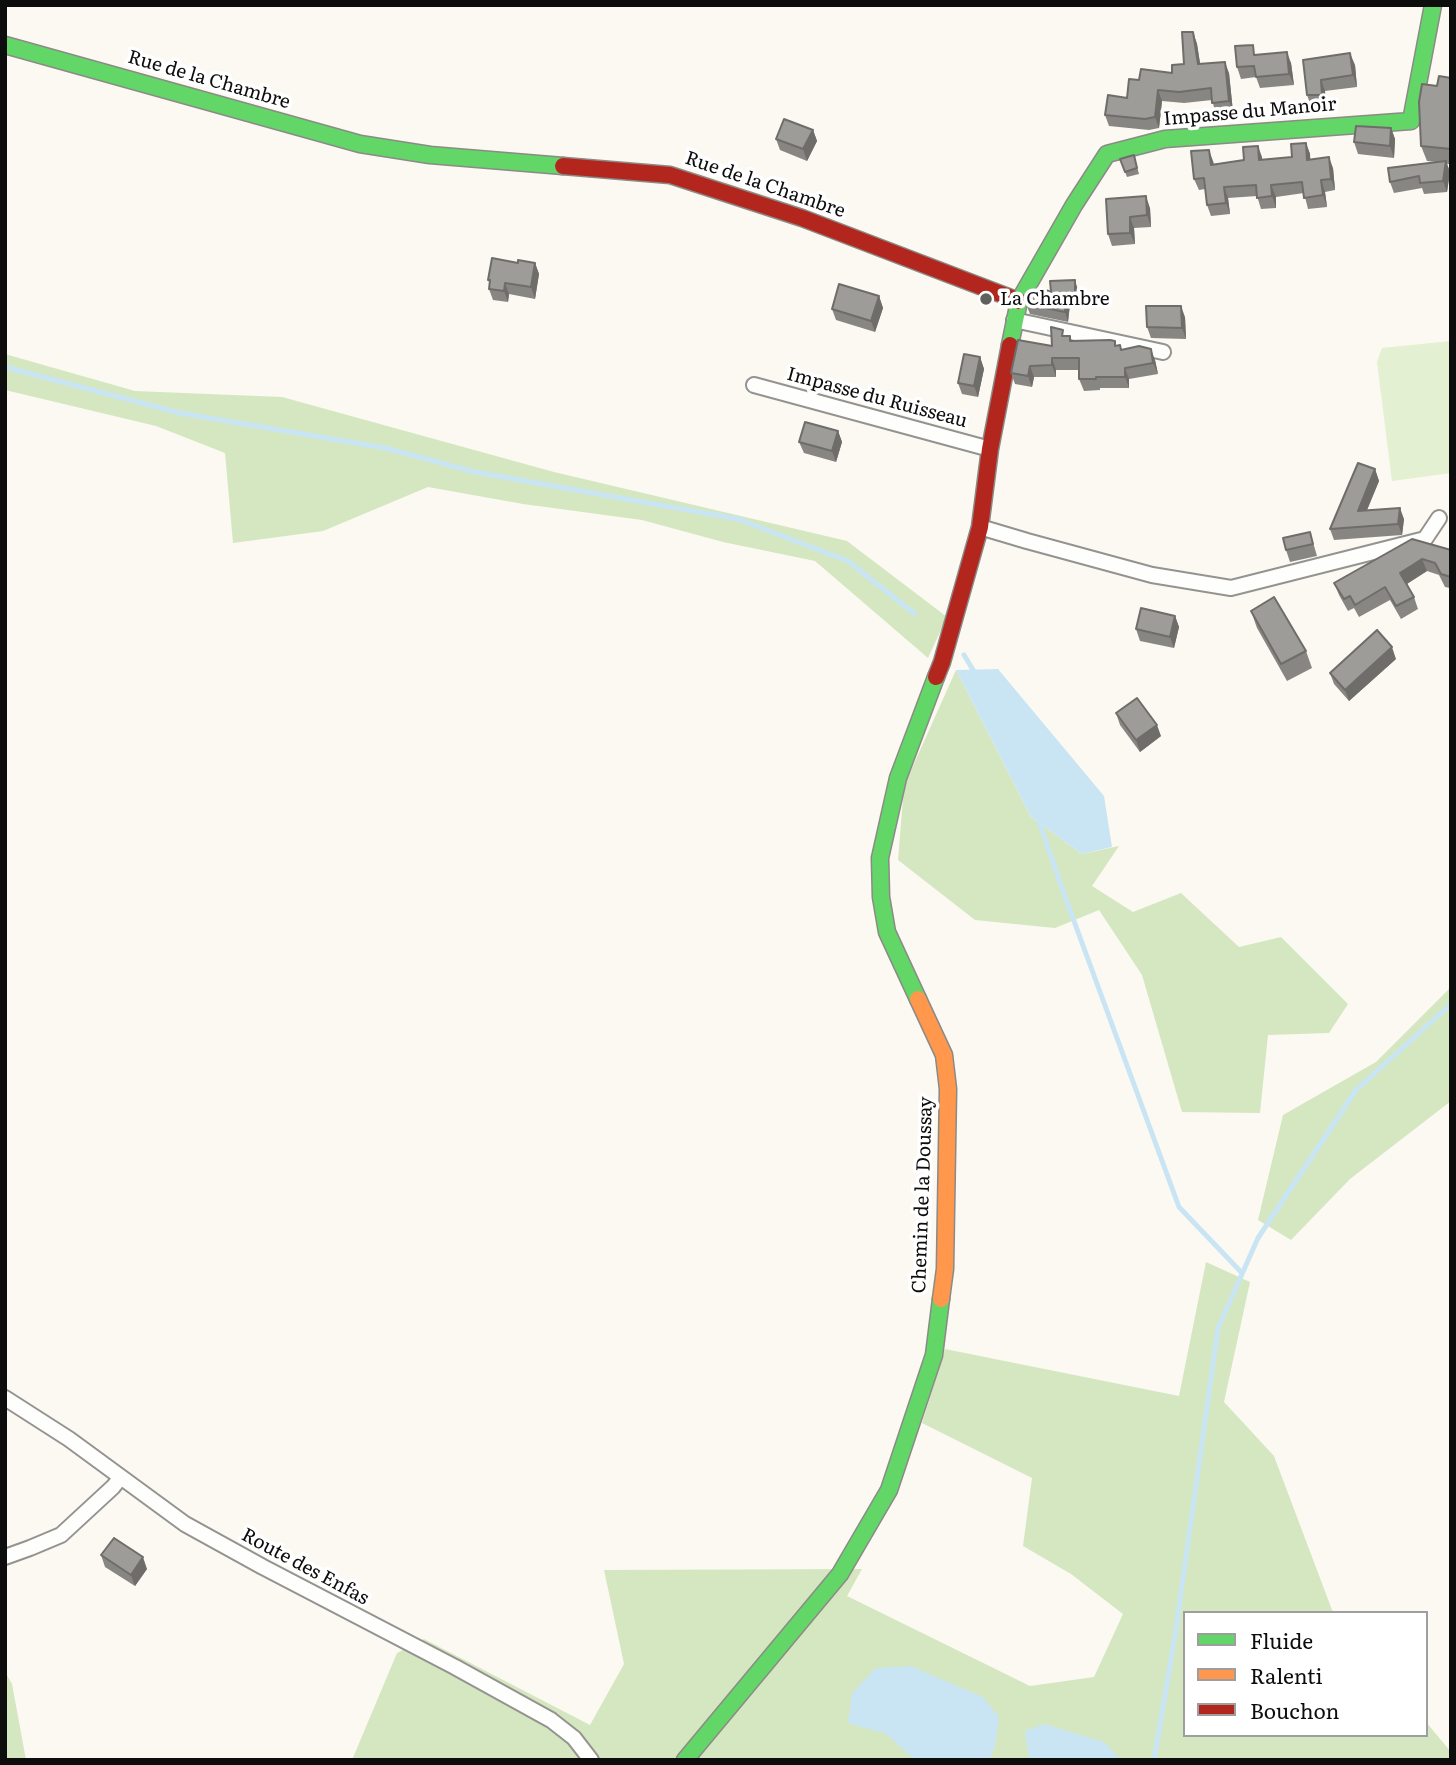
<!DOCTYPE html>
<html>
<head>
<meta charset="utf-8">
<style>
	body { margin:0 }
	#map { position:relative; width:1456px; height:1765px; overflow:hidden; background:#fbf9f2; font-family:Literata,serif }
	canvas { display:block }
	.frame { position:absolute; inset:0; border:7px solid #0d0d0d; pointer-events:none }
	.legend { position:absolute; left:1183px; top:1611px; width:245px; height:126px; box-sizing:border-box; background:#fff; border:2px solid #9e9e9e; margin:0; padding:9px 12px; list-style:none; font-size:21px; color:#0d0d0d }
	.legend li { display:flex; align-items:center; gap:14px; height:35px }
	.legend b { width:35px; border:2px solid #9e9e9e }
</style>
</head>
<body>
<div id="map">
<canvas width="1456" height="1765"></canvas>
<div class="frame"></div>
<ul class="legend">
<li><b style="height:9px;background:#63d668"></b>Fluide</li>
<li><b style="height:9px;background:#ff974d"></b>Ralenti</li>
<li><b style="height:9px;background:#b3261e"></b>Bouchon</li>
</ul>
</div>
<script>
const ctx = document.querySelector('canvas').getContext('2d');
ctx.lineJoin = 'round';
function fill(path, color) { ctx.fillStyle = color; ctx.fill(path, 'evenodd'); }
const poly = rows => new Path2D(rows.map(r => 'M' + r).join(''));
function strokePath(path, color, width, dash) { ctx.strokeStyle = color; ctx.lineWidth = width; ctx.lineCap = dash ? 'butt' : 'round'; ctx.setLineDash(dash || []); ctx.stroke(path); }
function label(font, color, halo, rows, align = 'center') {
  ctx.font = font + ' Literata,serif'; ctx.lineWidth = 7; ctx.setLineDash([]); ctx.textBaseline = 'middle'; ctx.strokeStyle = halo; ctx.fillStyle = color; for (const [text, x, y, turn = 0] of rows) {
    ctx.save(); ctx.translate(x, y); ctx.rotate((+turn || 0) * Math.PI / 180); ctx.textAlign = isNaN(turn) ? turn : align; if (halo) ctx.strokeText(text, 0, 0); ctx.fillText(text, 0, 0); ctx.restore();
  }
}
const green = poly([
	[1451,341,1451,473,1392,481,1377,362,1382,348]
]);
const forest = poly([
	[5,354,135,391,282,397,554,472,847,541,947,617,928,658,815,561,723,542,642,520,523,504,428,487,323,531,233,543,225,453,156,426,5,390],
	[956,670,1031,817,1082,854,1119,846,1092,886,1133,912,1181,893,1239,947,1281,937,1348,1004,1329,1033,1268,1035,1260,1113,1182,1112,1142,975,1099,910,1055,928,975,920,898,860,904,786],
	[1451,987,1451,1101,1350,1179,1291,1240,1258,1220,1283,1115,1376,1062],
	[1206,1262,1250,1282,1224,1402,1274,1456,1332,1610,1335,1613,1185,1613,1185,1735,1426,1735,1426,1722,1451,1752,1451,1760,352,1760,397,1653,424,1639,590,1725,624,1664,604,1570,862,1569,847,1596,1030,1686,1094,1677,1123,1614,1071,1574,1023,1546,1032,1478,922,1423,945,1349,1179,1396],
	[5,1672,12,1684,26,1760,5,1760]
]);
const water = poly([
	[998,669,1104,796,1112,847,1082,854,1031,817,956,670],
	[911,1666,983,1697,999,1717,996,1741,990,1760,915,1760,886,1734,848,1723,852,1693,876,1668],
	[1044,1724,1104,1742,1121,1760,1029,1760,1025,1731]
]);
const stream = poly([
	[5,367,180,413,385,448,475,472,738,519,848,561,915,614],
	[964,655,975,673],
	[1037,816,1067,902,1179,1207,1242,1273],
	[1154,1760,1175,1636,1218,1328,1258,1238,1356,1090,1451,1004]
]);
const street = poly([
	[1014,320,1163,352],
	[754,385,990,449],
	[980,527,1027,541,1152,575,1231,588,1425,539,1439,518],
	[5,1398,69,1439,185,1524,263,1567,455,1667,551,1720,574,1738,591,1760],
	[5,1557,30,1548,61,1535,113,1487,121,1477]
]);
const fast = poly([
	[5,45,360,144,430,155,563,166],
	[1010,345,1019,301,1074,205,1107,154,1165,139,1411,121,1433,5],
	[918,999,887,932,881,897,880,858,898,778,936,677],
	[685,1760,840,1574,889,1490,934,1355,941,1299]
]);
const slow = poly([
	[918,999,944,1055,948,1089,945,1269,941,1299]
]);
const jam = poly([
	[563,166,670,175,802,218,1019,301],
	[936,677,942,662,980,527,990,449,1010,345]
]);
const wall = poly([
	[1193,32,1197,44,1200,64,1229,73,1233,112,1216,114,1212,100,1184,103,1162,101,1159,128,1149,130,1109,126,1105,115,1127,98,1139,80,1172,73,1184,64],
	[1257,55,1291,63,1294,85,1260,88,1256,77,1241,79,1237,67],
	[1303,60,1355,65,1357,87,1325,91,1326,106,1311,106,1307,95],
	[1451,78,1451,164,1447,164,1450,172,1447,192,1424,194,1422,188,1394,193,1390,182,1436,162,1427,161,1421,146,1437,86],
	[1391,128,1395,139,1394,158,1358,154,1354,142],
	[813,130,817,141,807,161,780,150,776,139],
	[1306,143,1310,154,1310,160,1333,168,1335,190,1325,192,1327,207,1308,209,1304,193,1276,197,1276,208,1261,209,1257,196,1228,198,1230,214,1211,216,1207,205,1205,189,1199,190,1194,179,1213,161,1214,164,1262,157,1262,160,1292,157],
	[1134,155,1139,174,1127,177,1120,159],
	[1106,199,1150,208,1151,227,1134,228,1135,244,1112,246,1108,234],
	[518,263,535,263,539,274,535,299,509,294,508,302,493,300,489,289,490,284,488,280],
	[1078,290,1078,303,1070,304,1068,322,1030,314,1026,304,1040,295,1051,292],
	[879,296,883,308,875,332,836,320,832,309],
	[1185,317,1186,339,1151,338,1147,327],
	[1065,336,1070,336,1072,341,1117,346,1122,350,1155,360,1158,374,1129,379,1129,388,1100,388,1100,390,1084,391,1079,379,1079,370,1056,370,1056,377,1034,377,1032,387,1015,384,1011,373,1052,346],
	[980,357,984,369,978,397,962,394,958,383],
	[838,431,842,442,836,462,804,453,799,442],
	[1375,469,1379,481,1367,510,1404,519,1402,535,1334,540,1330,529],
	[1310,532,1317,556,1290,562,1286,550],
	[1451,550,1451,594,1449,590,1450,588,1445,587,1439,575,1427,571,1407,584,1414,597,1418,609,1401,619,1390,600,1359,617,1354,608,1348,611,1339,595,1334,583],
	[1251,611,1306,651,1312,668,1287,681,1257,628],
	[1175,616,1179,627,1174,648,1140,641,1136,629],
	[1396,659,1349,701,1334,684,1330,673],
	[1116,713,1161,736,1140,752,1120,725],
	[101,1555,147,1569,135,1586,105,1567]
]);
const shadedWall = poly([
	[1193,32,1197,44,1202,75,1198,64],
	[1287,52,1291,63,1294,85,1289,74],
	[1350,53,1355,65,1357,87,1353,75],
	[1225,62,1229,73,1233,112,1229,101],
	[1321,80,1325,91,1326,106,1322,95],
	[1158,90,1162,101,1159,128,1155,117],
	[1391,128,1395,139,1394,158,1390,146],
	[813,130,817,141,807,161,803,149],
	[1306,143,1310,154,1311,171,1307,160],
	[1258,146,1262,157,1263,171,1259,160],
	[1209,150,1213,161,1215,176,1211,165],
	[1329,157,1333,168,1335,190,1331,179],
	[1446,161,1450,172,1447,192,1443,181],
	[1321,180,1325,192,1327,207,1323,195],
	[1271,185,1276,197,1276,208,1272,196],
	[1224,187,1228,198,1230,214,1226,203],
	[1146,196,1150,208,1151,227,1147,215],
	[1130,217,1134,228,1135,244,1130,233],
	[535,263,539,274,535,299,531,287],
	[1075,280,1078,290,1078,303,1075,294],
	[505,283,509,294,508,302,504,291],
	[1066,294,1070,304,1068,322,1065,312],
	[879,296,883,308,875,332,871,321],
	[1181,306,1185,317,1186,339,1182,328],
	[1151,349,1155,360,1158,374,1153,363],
	[980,357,984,369,978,397,974,386],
	[1052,358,1056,370,1056,377,1052,365],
	[1030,366,1034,377,1032,387,1028,376],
	[1125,368,1129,379,1129,388,1125,377],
	[838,431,842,442,836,462,832,451],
	[1375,469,1379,481,1362,522,1358,511],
	[1400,508,1404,519,1402,535,1398,524],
	[1422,559,1427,571,1405,585,1400,573],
	[1175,616,1179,627,1174,648,1170,637],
	[1392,647,1396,659,1349,701,1345,690],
	[1157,725,1161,736,1140,752,1136,740],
	[143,1557,147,1569,135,1586,131,1575]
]);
const building = poly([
	[1182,32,1193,32,1198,64,1225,62,1229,101,1212,103,1211,88,1179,92,1158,90,1155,117,1145,119,1105,115,1108,95,1127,98,1129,79,1139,80,1141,69,1172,73,1172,65,1184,64,1182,32],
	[1253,45,1254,55,1287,52,1289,74,1256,77,1254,66,1237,67,1235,46,1253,45],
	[1350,53,1353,75,1321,80,1322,95,1307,95,1303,60,1350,53],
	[1439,76,1451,78,1451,149,1421,146,1419,102,1422,84,1437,86,1439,76],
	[784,119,813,130,803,149,776,139,784,119],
	[1356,126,1391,128,1390,146,1354,142,1356,126],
	[1306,143,1307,160,1329,157,1331,179,1321,180,1323,195,1304,198,1302,182,1271,185,1272,196,1257,198,1256,185,1224,187,1226,203,1207,205,1204,178,1194,179,1191,151,1209,150,1211,165,1244,160,1243,147,1258,146,1259,160,1292,157,1291,144,1306,143],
	[1134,155,1137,168,1125,172,1120,159,1134,155],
	[1446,161,1443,181,1420,183,1419,176,1390,182,1388,168,1446,161],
	[1146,196,1147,215,1130,217,1130,233,1108,234,1106,199,1146,196],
	[492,258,518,263,518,260,535,263,531,287,505,283,504,291,489,289,490,280,488,280,492,258],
	[1075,280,1075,294,1066,294,1065,312,1026,304,1030,292,1040,295,1043,289,1051,292,1050,281,1075,280],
	[839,284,879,296,871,321,832,309,839,284],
	[1146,306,1181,306,1182,328,1147,327,1146,306],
	[1051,327,1063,330,1062,336,1070,336,1070,341,1110,340,1115,341,1115,346,1120,345,1121,350,1139,346,1151,349,1153,363,1125,368,1125,377,1096,377,1096,379,1079,379,1079,358,1052,358,1052,365,1030,366,1028,376,1011,373,1018,340,1052,346,1051,327],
	[964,354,980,357,974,386,958,383,964,354],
	[805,422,838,431,832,451,799,442,805,422],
	[1358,463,1375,469,1358,511,1400,508,1398,524,1330,529,1358,463],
	[1310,532,1313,544,1286,550,1283,538,1310,532],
	[1412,539,1451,550,1451,577,1441,574,1435,563,1422,559,1400,573,1414,597,1396,606,1385,587,1355,605,1350,596,1344,599,1334,583,1412,539],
	[1274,597,1306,651,1281,664,1251,611,1274,597],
	[1141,608,1175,616,1170,637,1136,629,1141,608],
	[1377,630,1392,647,1345,690,1330,673,1377,630],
	[1137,698,1157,725,1136,740,1116,713,1137,698],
	[114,1538,143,1557,131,1575,101,1555,114,1538]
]);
const markers = [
	[986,299,7,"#60605d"]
];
const streetNames = [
	["Rue de la Chambre",209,80,16],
	["Impasse du Manoir",1250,112,-5],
	["Rue de la Chambre",765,185,19],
	["Impasse du Ruisseau",877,398,15],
	["Chemin de la Doussay",923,1195,-88],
	["Route des Enfas",305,1567,28]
];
const poiNames = [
	["La Chambre",1000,299]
];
fill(green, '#e3f0d2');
fill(forest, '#d4e7c0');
fill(water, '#c9e5f4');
strokePath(stream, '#c9e5f4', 5);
strokePath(street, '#949390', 18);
strokePath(fast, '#8b8a87', 19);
strokePath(slow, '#8b8a87', 19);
strokePath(jam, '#8b8a87', 19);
strokePath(street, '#fefefd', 14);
strokePath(fast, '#63d668', 16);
strokePath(slow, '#ff974d', 16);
strokePath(jam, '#b3261e', 16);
fill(wall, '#888683');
fill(shadedWall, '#6f6d6a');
fill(building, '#9e9c98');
strokePath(building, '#6f6d6a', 2);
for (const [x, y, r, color] of markers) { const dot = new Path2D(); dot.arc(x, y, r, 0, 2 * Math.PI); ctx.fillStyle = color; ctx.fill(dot); strokePath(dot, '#fff', 2.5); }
label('19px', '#0d0d0d', '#fff', streetNames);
label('19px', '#0d0d0d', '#fff', poiNames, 'left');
</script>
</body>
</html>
